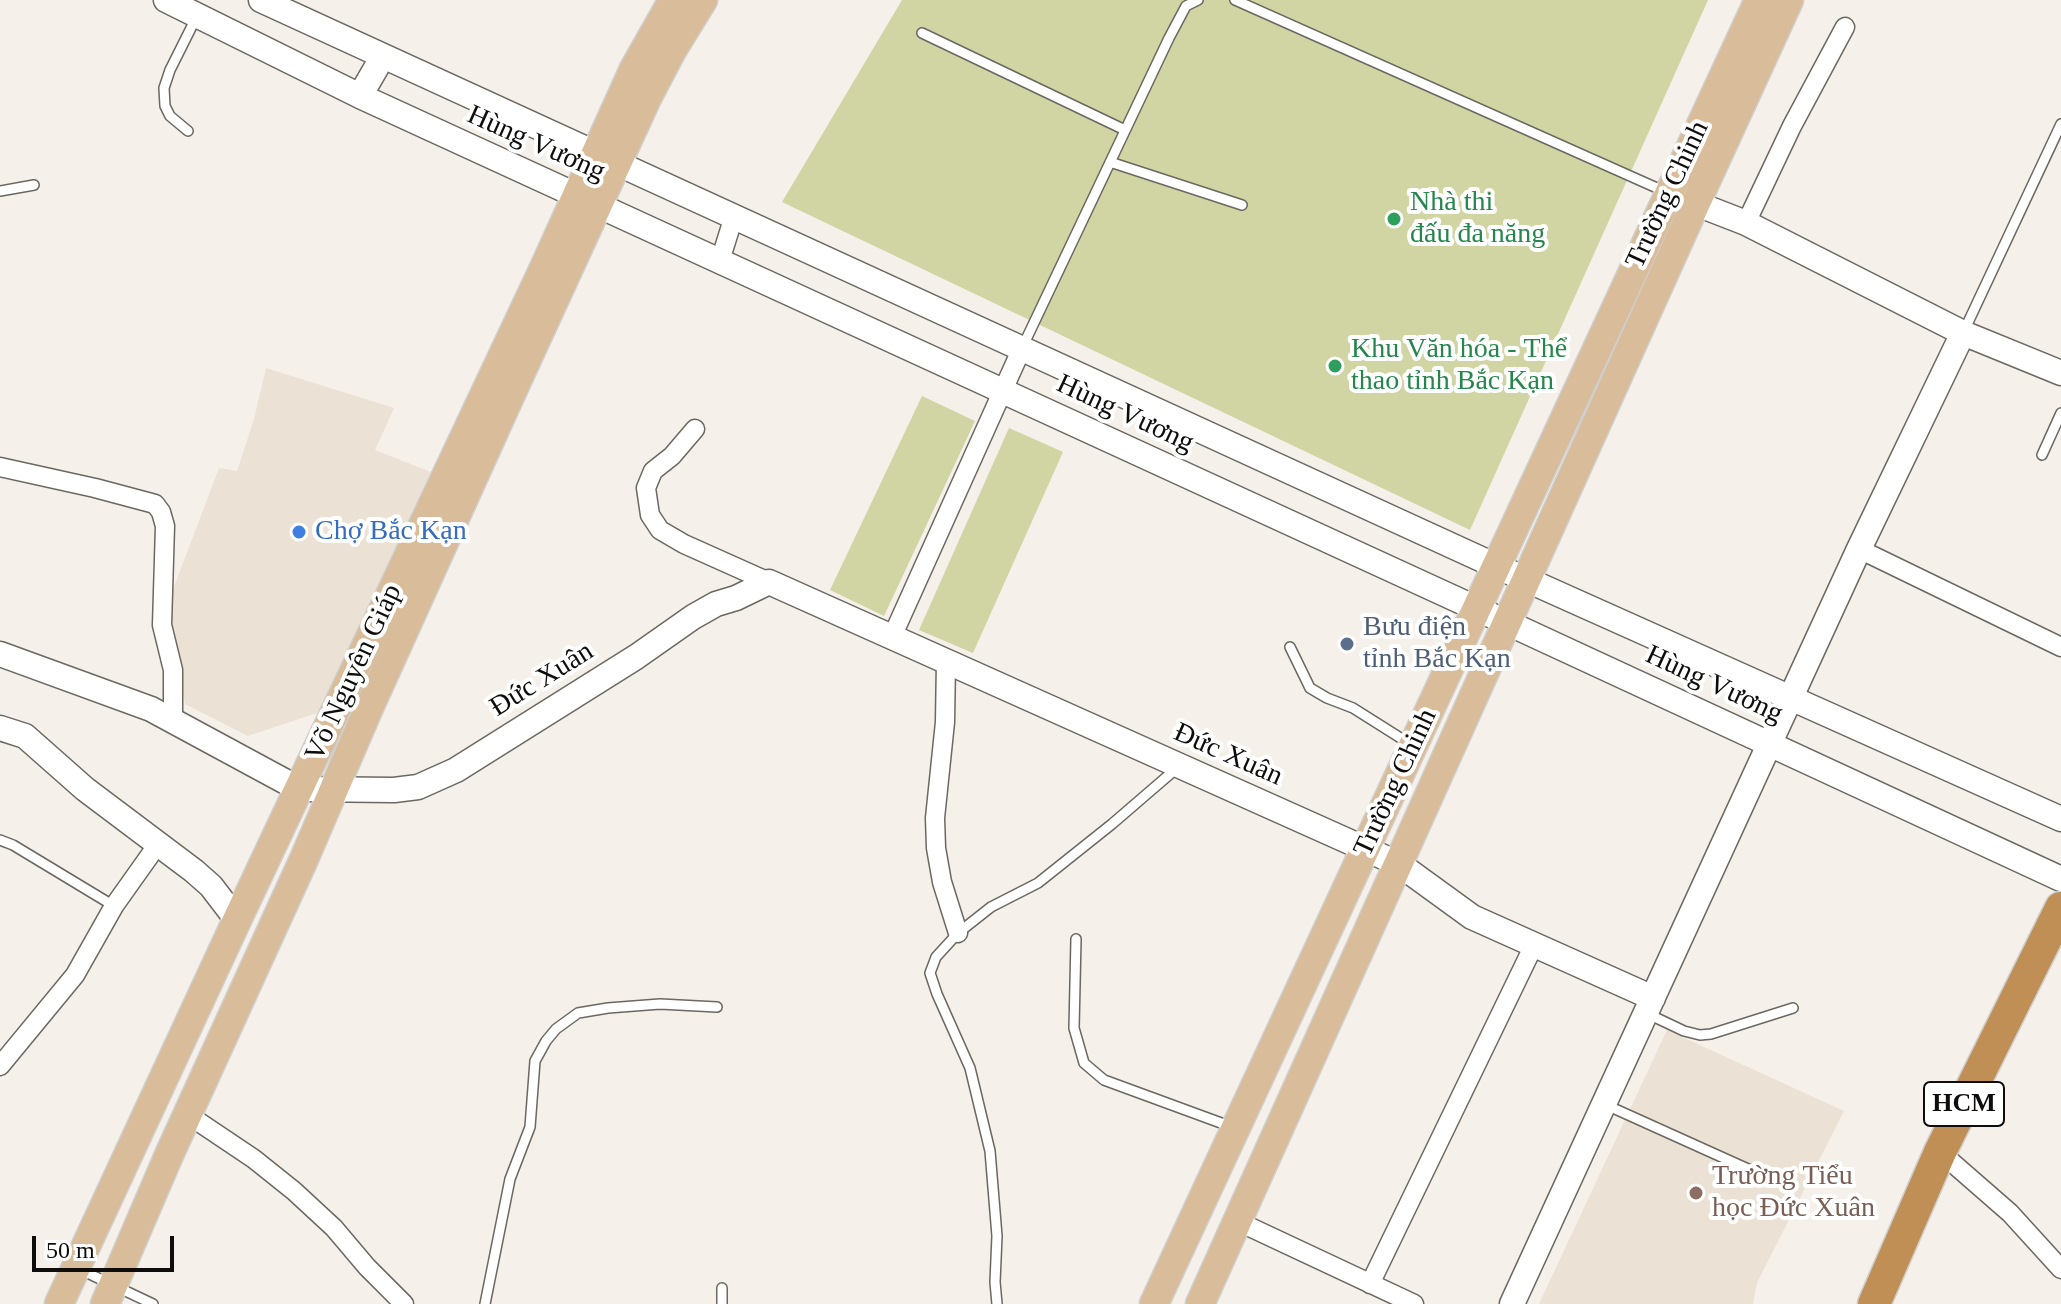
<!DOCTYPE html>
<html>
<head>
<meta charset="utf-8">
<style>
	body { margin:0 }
	#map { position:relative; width:2061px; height:1304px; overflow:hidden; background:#f5f0e9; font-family:"Times New Roman",serif }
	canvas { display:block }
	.scale { position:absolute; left:32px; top:1236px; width:142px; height:36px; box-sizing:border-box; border:4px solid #0e0d0b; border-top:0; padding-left:10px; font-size:24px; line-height:28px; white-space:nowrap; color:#0e0d0b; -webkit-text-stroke:6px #fff; paint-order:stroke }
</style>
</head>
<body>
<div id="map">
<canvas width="2061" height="1304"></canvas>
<div class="scale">50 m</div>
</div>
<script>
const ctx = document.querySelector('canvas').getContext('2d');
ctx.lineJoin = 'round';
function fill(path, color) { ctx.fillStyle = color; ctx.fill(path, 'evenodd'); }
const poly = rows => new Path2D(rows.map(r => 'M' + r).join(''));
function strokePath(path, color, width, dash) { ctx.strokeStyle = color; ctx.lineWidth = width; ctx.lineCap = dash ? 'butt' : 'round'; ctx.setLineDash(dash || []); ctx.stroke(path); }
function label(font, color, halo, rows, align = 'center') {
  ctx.font = font + ' "Times New Roman",serif'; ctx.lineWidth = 8; ctx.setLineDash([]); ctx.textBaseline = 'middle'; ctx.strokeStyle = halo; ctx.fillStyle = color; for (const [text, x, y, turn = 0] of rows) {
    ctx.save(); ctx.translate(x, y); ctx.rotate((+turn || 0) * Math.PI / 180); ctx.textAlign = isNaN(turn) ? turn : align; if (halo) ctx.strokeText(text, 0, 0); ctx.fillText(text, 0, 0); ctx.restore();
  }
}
const built = poly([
	[266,368,394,408,375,450,431,472,320,712,248,736,185,704,172,636,172,592,219,468,237,471,254,419],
	[1667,1030,1844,1111,1757,1283,1753,1304,1539,1304]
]);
const green = poly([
	[902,0,1708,0,1470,530,782,202],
	[922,396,975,421,884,616,830,590],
	[1009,428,1063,452,973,653,919,630]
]);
const lane = poly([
	[1235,0,1666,192],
	[922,33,1125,130],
	[188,131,170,116,165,106,164,88,170,70,197,16],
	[1110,162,1242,205],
	[0,191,34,185],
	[1964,331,2061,124],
	[1022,348,1169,38,1186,6,1198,0],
	[2042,455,2061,413],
	[1290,647,1310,688,1327,698,1353,708,1410,744],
	[0,840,13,845,114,906],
	[1076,939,1074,1028,1084,1063,1104,1080,1232,1127],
	[1646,1013,1684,1031,1700,1035,1711,1034,1793,1008],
	[1604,1104,1757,1173],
	[79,1269,153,1304],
	[485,1304,510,1179,530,1127,535,1061,546,1041,556,1029,578,1013,608,1008,660,1004,717,1007],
	[722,1304,722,1288],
	[997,1304,995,1282,997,1236,990,1151,970,1068,937,994,930,973,936,957,958,933,991,907,1038,883,1112,824,1177,768]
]);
const street = poly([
	[1746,223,1792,126,1845,27],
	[720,261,734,216],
	[695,429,672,456,653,471,646,488,650,515,660,530,684,544,769,582],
	[0,467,95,488,155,504,161,512,165,526,162,625,173,670,173,720],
	[1859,549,2061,647],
	[892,637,1022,348],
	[946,661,945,722,935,818,936,848,942,882,958,933],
	[0,1066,75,975,114,906,158,844],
	[187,1114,254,1159,294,1191,334,1228,367,1267,404,1304],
	[1940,1152,2010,1213,2061,1269],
	[1237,1221,1414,1304],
	[1370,1284,1534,945]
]);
const secondary = poly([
	[166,0,360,96,1508,623,2061,879],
	[261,0,1496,566,2061,819],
	[360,96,383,56],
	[1679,197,1746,223,1963,333,2061,373],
	[0,654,151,709,299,789,394,790,418,787,456,770,636,657,693,617,716,604,736,598,769,582,1399,864,1472,917,1653,998],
	[0,728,25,736,85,789,194,871,211,886,237,920],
	[1512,1304,1859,549,1963,333]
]);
const primary = poly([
	[59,1304,237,920,544,268,634,69,673,0],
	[105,1304,169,1155,304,859,368,710,510,396,647,98,671,52,703,0],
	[1154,1304,1759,0],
	[1200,1304,1695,205,1789,0]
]);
const highway = poly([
	[1874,1304,1940,1152,2061,908]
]);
const markers = [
	[1394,219,8,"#2e9e5b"],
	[1335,366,8,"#2e9e5b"],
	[299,532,8,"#3f7fe0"],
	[1347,644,8,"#5c6f8a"],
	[1696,1193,8,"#8d6e63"]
];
const shields = [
	[1964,1104,80]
];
const shieldNames = [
	["HCM",1964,1104]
];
const streetNames = [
	["Hùng Vương",536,144,24],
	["Trường Chinh",1668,195,-65],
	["Hùng Vương",1125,414,25],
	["Võ Nguyên Giáp",354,673,-65],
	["Đức Xuân",542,680,-32],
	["Hùng Vương",1714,685,25],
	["Đức Xuân",1228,755,24],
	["Trường Chinh",1396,783,-65]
];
const leisureNames = [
	["Nhà thi",1410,203],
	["đấu đa năng",1410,235],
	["Khu Văn hóa - Thể",1351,350],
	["thao tỉnh Bắc Kạn",1351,382]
];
const shopNames = [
	["Chợ Bắc Kạn",315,532]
];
const serviceNames = [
	["Bưu điện",1363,628],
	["tỉnh Bắc Kạn",1363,660]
];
const educationNames = [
	["Trường Tiểu",1712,1177],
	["học Đức Xuân",1712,1209]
];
fill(built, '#ebe2d5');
fill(green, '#d0d5a3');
strokePath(lane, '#6c6761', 12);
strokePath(street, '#6c6761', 21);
strokePath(secondary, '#6c6761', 27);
strokePath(primary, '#cfcfce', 31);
strokePath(highway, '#cfcfce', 35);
strokePath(lane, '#fff', 9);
strokePath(street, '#fff', 18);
strokePath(secondary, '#fff', 24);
strokePath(primary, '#d9bc99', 28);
strokePath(highway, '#bf8f55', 32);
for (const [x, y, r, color] of markers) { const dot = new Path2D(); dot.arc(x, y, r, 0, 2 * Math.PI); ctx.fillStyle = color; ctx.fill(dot); strokePath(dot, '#fff', 3); }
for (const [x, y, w] of shields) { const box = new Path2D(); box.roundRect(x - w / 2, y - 22, w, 44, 6); ctx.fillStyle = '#fff'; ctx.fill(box); strokePath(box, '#0e0d0b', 2); }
label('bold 26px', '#0e0d0b', null, shieldNames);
label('28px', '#0e0d0b', '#fff', streetNames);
label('28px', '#27864d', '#fff', leisureNames, 'left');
label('28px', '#366cbe', '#fff', shopNames, 'left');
label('28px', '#4e5e75', '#fff', serviceNames, 'left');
label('28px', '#785e54', '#fff', educationNames, 'left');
</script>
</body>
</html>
